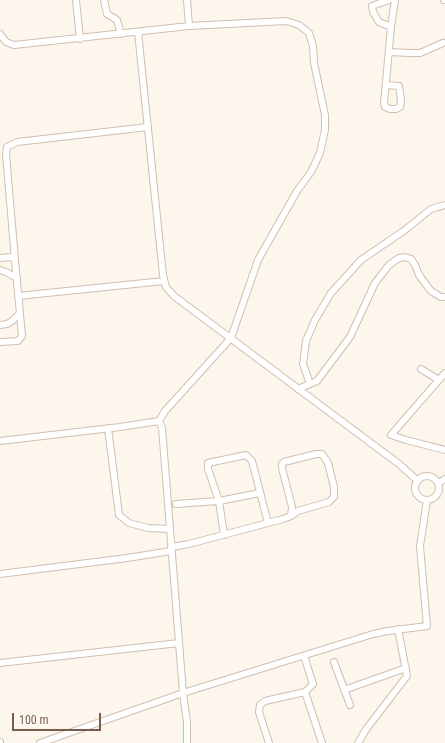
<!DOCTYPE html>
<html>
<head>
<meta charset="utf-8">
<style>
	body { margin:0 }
	#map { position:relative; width:445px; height:743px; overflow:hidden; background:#fdf6ec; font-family:"Roboto Condensed",sans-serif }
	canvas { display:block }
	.scale { position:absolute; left:12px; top:713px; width:89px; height:18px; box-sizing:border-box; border:2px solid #7a5c4d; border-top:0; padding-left:5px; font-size:12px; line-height:14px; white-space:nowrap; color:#7a5c4d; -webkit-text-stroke:3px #fffaf3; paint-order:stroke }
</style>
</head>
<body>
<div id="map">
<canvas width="445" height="743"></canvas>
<div class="scale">100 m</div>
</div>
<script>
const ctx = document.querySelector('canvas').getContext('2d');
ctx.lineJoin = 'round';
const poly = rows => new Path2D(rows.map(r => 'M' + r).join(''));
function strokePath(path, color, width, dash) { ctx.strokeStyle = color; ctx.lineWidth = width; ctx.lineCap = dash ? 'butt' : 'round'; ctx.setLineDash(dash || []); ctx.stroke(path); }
const minor = poly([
	[76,0,80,39],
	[104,0,107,14,117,20,121,34],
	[187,0,189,26],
	[389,0,372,6,373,12,379,22,391,27],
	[444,0,445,0],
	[138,32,163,275,166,287,174,296,399,464,418,481],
	[0,34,6,42,14,45,189,26,286,21,299,25,309,33,313,46,314,63,325,115,325,130,320,153,311,172,297,191,258,260,231,338,165,411,159,421,120,427,0,441],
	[389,52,411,53,420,53,443,43],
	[386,85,399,86,401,101,400,107,396,109,390,109,385,107,384,103,391,27,395,0],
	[0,258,11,257,15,260,22,336,18,341,0,342],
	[15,260,6,154,7,147,17,142,148,127],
	[0,270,6,272,17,278],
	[18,296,164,281],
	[0,325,7,324,12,321,20,313],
	[421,369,439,380],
	[445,373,391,435,406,440,445,450],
	[310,384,303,364,306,341,315,320,331,293,361,260,405,230,431,209,445,205],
	[298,389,317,381,350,337,375,283,389,265,399,258,405,257,411,259,415,265,419,275,431,291,441,297,445,297],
	[159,421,162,428,183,693,187,722,187,743],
	[108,428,119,515,129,523,148,528,170,529],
	'415 488a12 12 0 1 1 24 0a12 12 0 1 1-24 0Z',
	[438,483,445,479],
	[176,504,219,501,260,493],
	[224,535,219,501,208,469,208,463,246,455,252,461,268,523],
	[171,547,189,544,283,519,291,516,298,511,329,502,334,497,334,487,328,463,322,454,316,454,284,462,282,464,282,468,292,507,291,516],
	[0,574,127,558,171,551],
	[334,662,350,705],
	[0,663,179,643],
	[344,690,406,668],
	[305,692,322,743],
	[0,742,0,743],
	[40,743,183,693,373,634,388,631,427,626,420,546,427,500],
	[269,743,259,712,260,705,265,701,305,692,313,684,304,656],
	[358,743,367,728,407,676,398,629]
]);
strokePath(minor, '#d1beb0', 8);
strokePath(minor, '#fff', 6);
</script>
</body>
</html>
